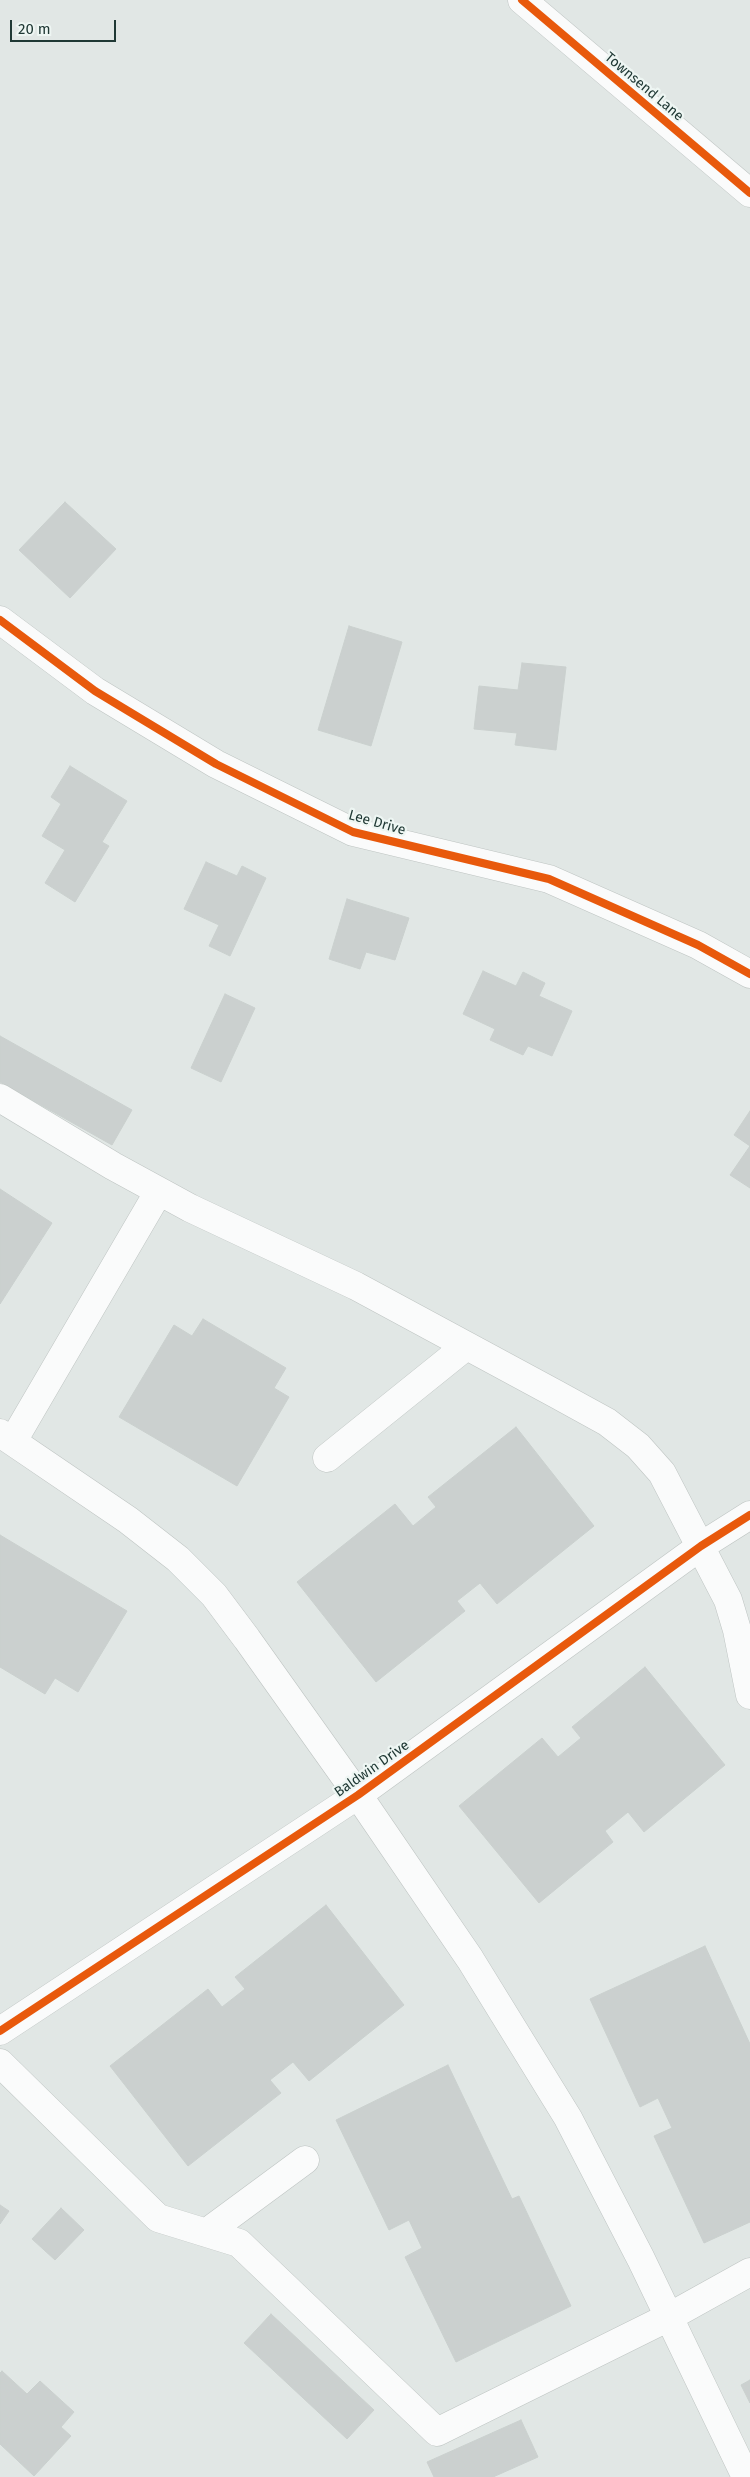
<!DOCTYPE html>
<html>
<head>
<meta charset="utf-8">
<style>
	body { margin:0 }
	#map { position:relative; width:750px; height:2477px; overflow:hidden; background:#e1e7e5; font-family:"Fira Sans",sans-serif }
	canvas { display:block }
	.scale { position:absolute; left:10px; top:20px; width:106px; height:22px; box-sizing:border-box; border:2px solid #203935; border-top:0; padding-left:6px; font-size:15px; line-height:18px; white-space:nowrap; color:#203935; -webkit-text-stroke:4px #eef6f3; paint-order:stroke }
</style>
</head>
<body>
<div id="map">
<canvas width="750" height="2477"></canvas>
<div class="scale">20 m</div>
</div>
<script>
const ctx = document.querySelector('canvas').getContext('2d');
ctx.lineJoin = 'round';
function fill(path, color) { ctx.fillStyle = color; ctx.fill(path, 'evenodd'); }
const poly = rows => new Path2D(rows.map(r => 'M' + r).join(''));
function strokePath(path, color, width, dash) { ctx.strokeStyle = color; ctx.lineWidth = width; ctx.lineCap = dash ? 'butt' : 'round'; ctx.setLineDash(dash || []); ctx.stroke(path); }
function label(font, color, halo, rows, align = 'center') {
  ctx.font = font + ' "Fira Sans",sans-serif'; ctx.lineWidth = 4.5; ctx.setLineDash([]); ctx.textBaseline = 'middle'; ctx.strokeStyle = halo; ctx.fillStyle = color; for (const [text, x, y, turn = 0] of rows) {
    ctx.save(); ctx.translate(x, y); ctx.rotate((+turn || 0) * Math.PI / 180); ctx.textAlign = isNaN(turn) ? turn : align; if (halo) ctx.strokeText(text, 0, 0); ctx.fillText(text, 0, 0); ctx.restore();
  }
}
const building = poly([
	[65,502,116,549,70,598,19,550,65,502],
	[349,626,402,642,371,746,318,730,349,626],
	[522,663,566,667,556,750,515,745,517,733,474,729,479,686,518,690,522,663],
	[70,766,127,801,102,842,109,846,75,902,45,883,65,850,42,836,61,804,51,797,70,766],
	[206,862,237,876,242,866,266,878,230,956,209,946,219,925,184,909,206,862],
	[347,899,409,918,395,960,366,952,360,969,329,959,347,899],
	[483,971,516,986,523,972,545,983,539,996,572,1011,552,1056,528,1046,523,1055,490,1040,495,1029,463,1014,483,971],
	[225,994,255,1008,221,1082,191,1068,225,994],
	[0,1036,132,1110,112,1145,0,1082,0,1036],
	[750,1111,750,1188,730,1175,750,1146,734,1135,750,1111],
	[0,1189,52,1223,0,1304,0,1189],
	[203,1319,286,1368,274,1388,289,1397,237,1486,119,1417,174,1325,192,1336,203,1319],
	[516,1427,594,1526,497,1604,480,1583,457,1601,465,1611,376,1682,297,1582,395,1504,413,1526,436,1507,428,1497,516,1427],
	[0,1535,127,1611,78,1692,55,1678,45,1694,0,1667,0,1535],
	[645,1667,725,1765,644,1832,628,1812,605,1831,613,1842,539,1903,459,1806,542,1738,558,1757,581,1738,572,1727,645,1667],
	[326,1905,404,2005,309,2081,293,2062,270,2080,281,2093,188,2166,110,2066,208,1989,222,2007,245,1989,235,1977,326,1905],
	[705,1946,750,2044,750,2222,704,2243,654,2136,672,2128,658,2098,640,2107,590,1999,705,1946],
	[448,2065,512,2199,519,2196,571,2306,456,2362,405,2257,422,2248,409,2220,389,2230,336,2120,448,2065],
	[0,2205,9,2211,0,2224,0,2205],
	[61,2208,84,2230,55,2260,32,2239,61,2208],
	[271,2314,374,2410,347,2439,244,2343,271,2314],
	[2,2371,27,2394,40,2381,74,2412,61,2427,71,2436,34,2476,0,2444,0,2373,2,2371],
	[750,2380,750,2403,741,2385,750,2380],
	[521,2420,538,2457,493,2477,434,2477,427,2462,521,2420]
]);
const minor = poly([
	[522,0,750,193],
	[0,620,95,691,216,764,353,832,549,879,698,945,750,974],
	[0,1098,113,1166,190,1208,356,1286,556,1394,607,1422,638,1446,662,1473,728,1600,737,1630,750,1695],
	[0,1433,128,1520,178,1559,214,1595,247,1639,358,1795,470,1959,568,2118,641,2259,746,2477],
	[13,1441,159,1191],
	[327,1458,465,1347],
	[0,2031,358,1795,701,1546,750,1515],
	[0,2063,158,2218,239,2243,437,2432,669,2317,750,2272],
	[206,2233,305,2160]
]);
const cycleway = poly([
	[522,0,750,193],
	[0,620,95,691,216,764,353,832,549,879,698,945,750,974],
	[0,2031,358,1795,701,1546,750,1515]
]);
const streetNames = [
	["Townsend Lane",644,87,40],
	["Lee Drive",377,823,16],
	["Baldwin Drive",372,1769,-35]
];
fill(building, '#cbd0cf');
strokePath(building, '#cad0ce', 1);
strokePath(minor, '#bec4c2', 29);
strokePath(minor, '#fafbfb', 28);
strokePath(cycleway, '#e8590c', 8);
label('14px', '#203935', '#eef6f3', streetNames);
</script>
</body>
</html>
